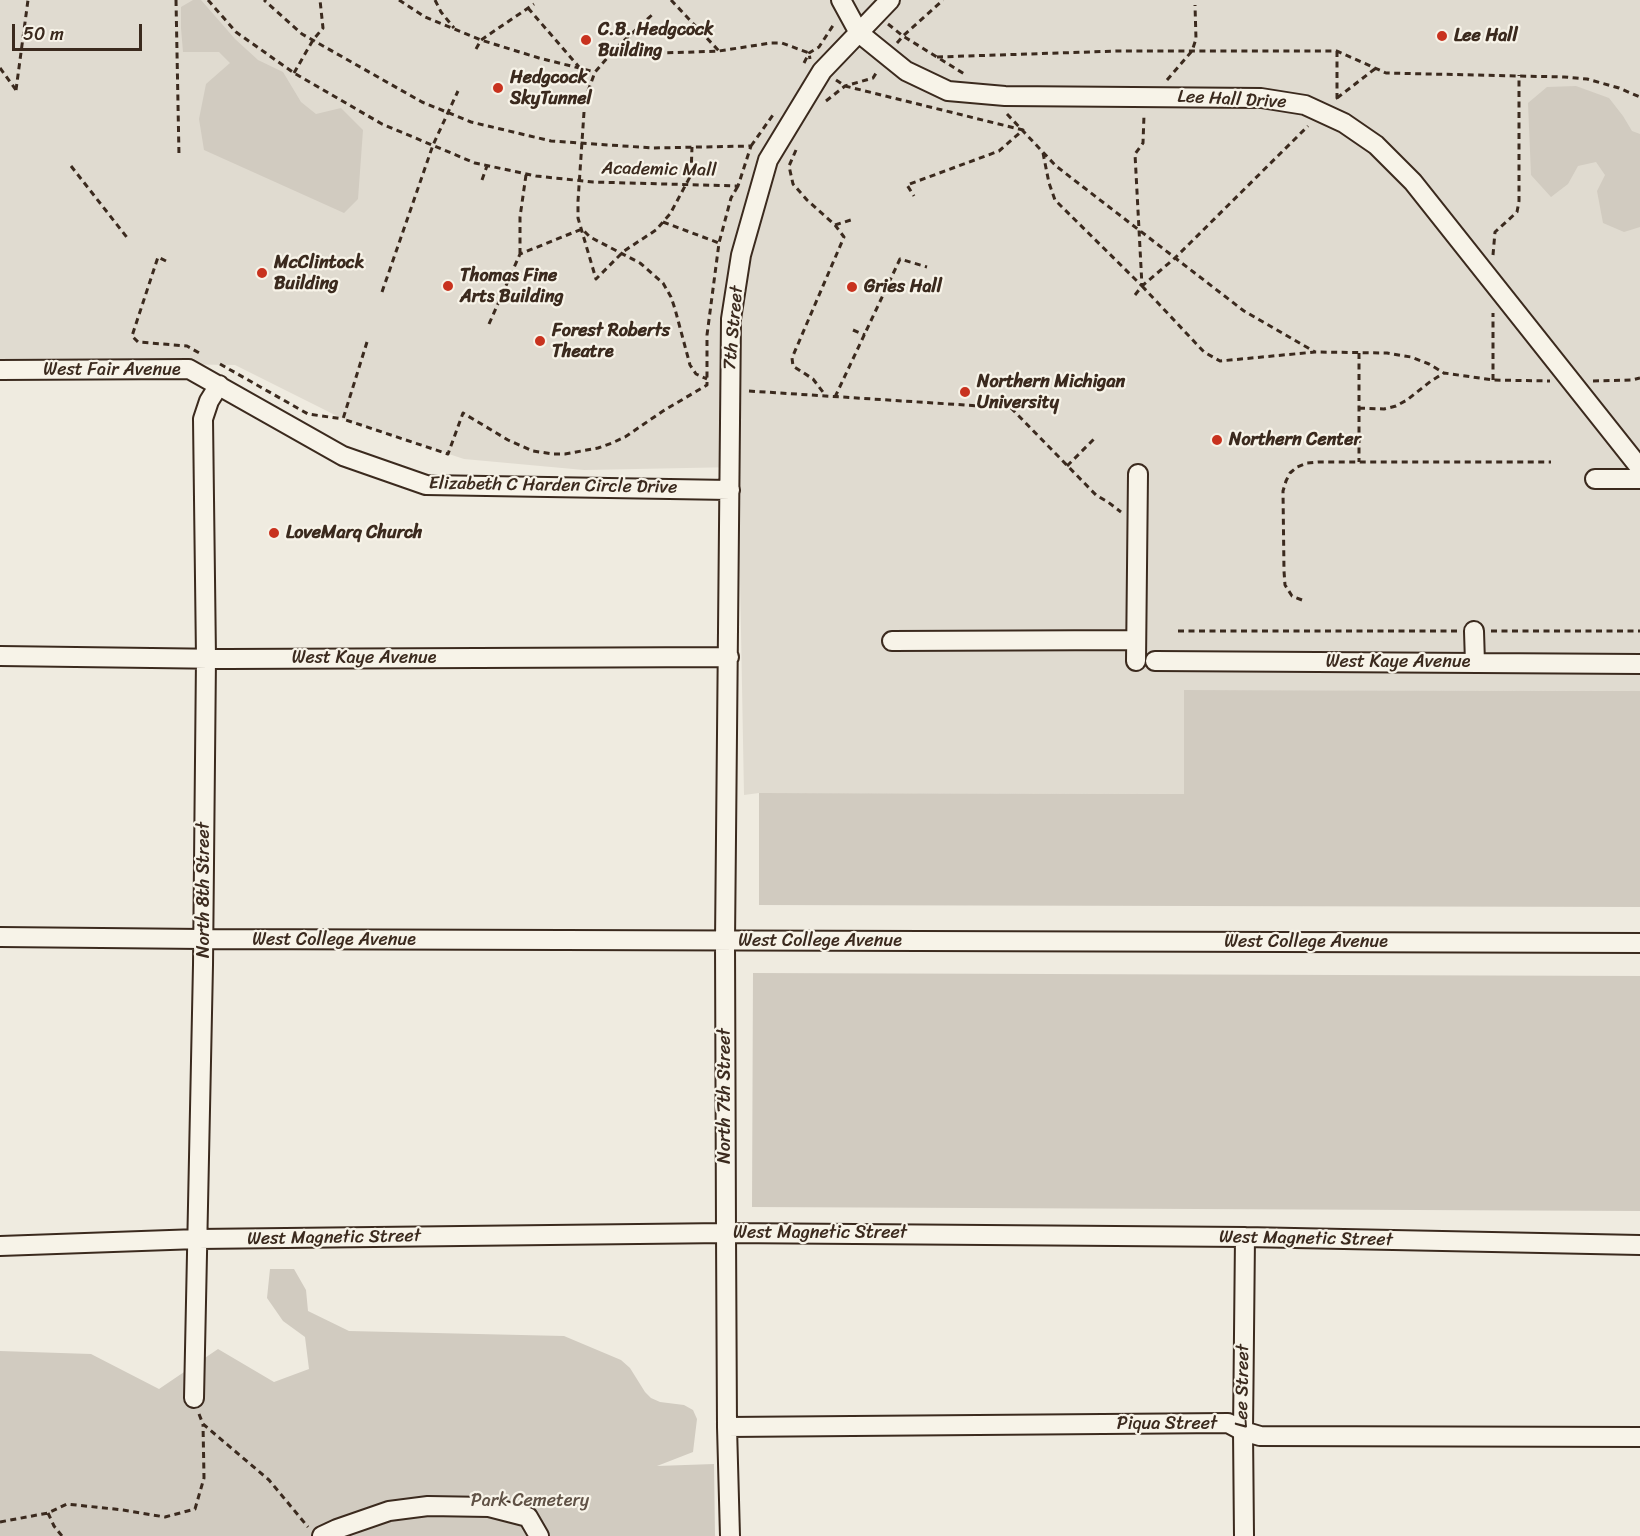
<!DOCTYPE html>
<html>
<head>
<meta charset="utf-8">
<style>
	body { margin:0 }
	#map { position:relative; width:1640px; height:1536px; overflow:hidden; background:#efebe0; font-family:Sriracha,sans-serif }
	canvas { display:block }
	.scale { position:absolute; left:12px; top:24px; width:130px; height:27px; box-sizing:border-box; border:3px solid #3b2a1e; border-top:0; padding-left:8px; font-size:18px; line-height:21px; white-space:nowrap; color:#3b2a1e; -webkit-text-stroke:4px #f7f3e8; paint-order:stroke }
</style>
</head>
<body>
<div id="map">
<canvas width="1640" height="1536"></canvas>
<div class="scale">50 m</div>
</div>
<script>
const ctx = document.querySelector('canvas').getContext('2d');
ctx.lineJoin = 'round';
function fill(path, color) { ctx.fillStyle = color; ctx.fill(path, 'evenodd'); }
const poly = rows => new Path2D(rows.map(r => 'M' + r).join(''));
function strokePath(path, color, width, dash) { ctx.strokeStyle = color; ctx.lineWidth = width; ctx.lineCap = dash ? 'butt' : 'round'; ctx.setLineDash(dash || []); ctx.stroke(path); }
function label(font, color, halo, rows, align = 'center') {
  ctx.font = font + ' Sriracha,sans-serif'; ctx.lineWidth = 4.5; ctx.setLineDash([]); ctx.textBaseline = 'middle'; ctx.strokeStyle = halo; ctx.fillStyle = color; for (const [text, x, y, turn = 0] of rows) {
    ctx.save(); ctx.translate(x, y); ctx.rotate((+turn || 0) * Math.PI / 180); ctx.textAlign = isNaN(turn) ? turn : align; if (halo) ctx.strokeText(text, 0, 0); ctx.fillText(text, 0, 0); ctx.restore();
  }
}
const built = poly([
	[0,0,1640,0,1640,691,1185,690,1184,794,759,793,744,795,738,467,584,470,464,459,343,419,235,365,0,362]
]);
const green = poly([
	[193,0,201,0,235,39,258,60,283,72,301,102,316,114,341,108,363,130,358,199,344,213,204,150,199,119,206,84,230,63,219,52,183,52,181,28,181,7],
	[1576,86,1609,98,1623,116,1632,131,1640,134,1640,227,1624,232,1603,223,1597,191,1605,175,1596,162,1578,166,1568,184,1551,197,1531,175,1528,103,1547,87],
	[1184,690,1640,691,1640,907,759,905,759,793,1184,794],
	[753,973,1640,976,1640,1211,752,1207],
	[270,1269,294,1269,306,1290,308,1311,349,1331,564,1336,621,1360,630,1368,645,1392,651,1398,660,1402,684,1405,693,1410,697,1419,693,1452,657,1466,714,1464,715,1536,0,1536,0,1351,91,1354,159,1389,218,1349,274,1382,309,1369,305,1337,283,1321,267,1298]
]);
const path = poly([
	[176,0,179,156],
	[208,0,236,32,294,73,382,124,475,163,536,176,593,182,738,186,751,146,653,148,551,141,471,122,422,102,302,34,264,0],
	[399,0,425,17,481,40,539,58,595,72],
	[435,0,441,12,454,28],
	[671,0,719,51],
	[528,8,579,67],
	[888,24,903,36,966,75],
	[897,43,903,36,943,0],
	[476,49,481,40,534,4],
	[615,49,655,53,694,52,719,51,771,43,782,43,809,53,810,59],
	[1337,51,1337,98,1340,101],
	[937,57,1119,51,1337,51,1386,73,1564,77,1587,79,1619,88,1640,97],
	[804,63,809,53,819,47,834,24],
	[0,68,16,90],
	[294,73,313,40,323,28,320,0],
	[836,80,845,86,1023,130,999,151,907,185,914,196],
	[1167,80,1192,51,1196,39,1195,5],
	[16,90,28,0],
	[588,91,595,72,615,49,654,13],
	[1337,98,1376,68],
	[826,101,845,86,873,78,878,70],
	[584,112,578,201,578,218,596,279,624,251,656,230,670,214,691,175,692,147],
	[1007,114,1056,166,1244,311,1315,352],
	[751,146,775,112],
	[796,150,789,166,793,184,807,200,835,225,844,237,792,358,793,366,813,379,826,396],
	[1043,153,1049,183,1055,200,1142,286,1135,154,1143,143,1144,115],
	[71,166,129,240],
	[482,180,487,166],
	[663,222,719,243],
	[835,225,854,219],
	[520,254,520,217,526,175],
	[1493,255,1495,232,1517,212,1519,201,1519,75],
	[166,261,158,257,132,336,138,342,187,346,201,354],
	[1142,286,1204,352,1220,361,1315,352,1387,353,1411,357,1429,364,1444,373,1493,380,1550,381],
	[382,292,433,145,458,91],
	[1135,295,1142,286,1175,258,1308,126],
	[489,324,520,254,582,229,590,237,640,263,663,283,671,297,675,309,690,365,696,374,707,379],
	[853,330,865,335],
	[367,342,343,419,448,454,463,413,508,440,533,451,553,454,565,454,598,448,612,443,625,437,663,411,707,385,707,335,719,243,731,198,738,186],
	[1359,353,1359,462],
	[220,364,308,414,343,419],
	[1493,380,1493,313],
	[1593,381,1632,380,1640,378],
	[749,391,1011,408,1096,495,1108,502,1121,512],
	[835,397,900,259,927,267],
	[1011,408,1020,401],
	[1359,408,1384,409,1396,406,1407,400,1431,381,1444,373],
	[1067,466,1094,439],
	[1302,600,1292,596,1285,585,1284,571,1283,491,1286,481,1290,473,1297,467,1307,463,1318,462,1551,462],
	[1178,631,1458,631],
	[1491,631,1640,631],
	[199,1414,203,1424,269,1480,308,1527],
	[48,1513,54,1526,62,1536],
	[0,1522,48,1513,67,1504,123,1510,165,1517,195,1509,204,1478,203,1424]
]);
const minor = poly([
	[841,0,859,33,906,71,948,91,1005,96,1261,98,1305,105,1344,123,1376,145,1413,182,1640,468],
	[0,370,189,369,343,456,426,485,730,490],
	[1595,479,1640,479],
	[1474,631,1475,663],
	[892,641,1136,640],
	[0,656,227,659,729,657],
	[1136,661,1138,474],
	[1155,661,1640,664],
	[0,937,203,939,1640,943],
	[0,1246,198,1239,726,1233,1245,1237,1640,1245],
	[194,1398,203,965,206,658,203,419,209,401,219,385],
	[727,1427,1228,1423,1243,1431,1260,1436,1640,1437],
	[322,1536,337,1529,389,1511,428,1506,489,1507,528,1517,539,1536],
	[730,1536,727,1427,726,1233,725,941,731,319,741,255,768,160,822,71,890,0],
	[1244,1536,1243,1431,1245,1237]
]);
const markers = [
	[1442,36,6,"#c8321e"],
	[586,40,6,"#c8321e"],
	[498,88,6,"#c8321e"],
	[262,273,6,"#c8321e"],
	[448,286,6,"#c8321e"],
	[852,287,6,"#c8321e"],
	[540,341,6,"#c8321e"],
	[965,392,6,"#c8321e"],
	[1217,440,6,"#c8321e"],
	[274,533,6,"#c8321e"]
];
const poiNames = [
	["C.B. Hedgcock",598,30],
	["Building",598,51],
	["Lee Hall",1454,36],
	["Hedgcock",510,78],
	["SkyTunnel",510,99],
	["McClintock",274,263],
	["Building",274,284],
	["Thomas Fine",460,276],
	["Arts Building",460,297],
	["Gries Hall",864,287],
	["Forest Roberts",552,331],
	["Theatre",552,352],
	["Northern Michigan",977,382],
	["University",977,403],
	["Northern Center",1229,440],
	["LoveMarq Church",286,533]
];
const streetNames = [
	["Lee Hall Drive",1232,100,3],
	["Academic Mall",659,170,1],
	["7th Street",734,328,-85],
	["West Fair Avenue",112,370],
	["Elizabeth C Harden Circle Drive",553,486,1],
	["West Kaye Avenue",364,658],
	["West Kaye Avenue",1398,662],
	["North 8th Street",204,890,-90],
	["West College Avenue",334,940],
	["West College Avenue",820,941],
	["West College Avenue",1306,942],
	["North 7th Street",725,1096,-90],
	["West Magnetic Street",820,1233],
	["West Magnetic Street",334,1238,-1],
	["West Magnetic Street",1306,1239,1],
	["Lee Street",1243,1386,-89],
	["Piqua Street",1167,1424]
];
const parkNames = [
	["Park Cemetery",530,1501]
];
fill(built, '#e0dbd0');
fill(green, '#d1cbc0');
strokePath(minor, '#3b2a1e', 22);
strokePath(path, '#3b2a1e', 3, [6, 4.5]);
strokePath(minor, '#f7f3e8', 18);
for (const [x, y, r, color] of markers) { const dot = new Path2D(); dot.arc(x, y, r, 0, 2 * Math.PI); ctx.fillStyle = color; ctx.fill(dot); strokePath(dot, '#f7f3e8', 2); }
label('bold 18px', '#3b2a1e', '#f7f3e8', poiNames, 'left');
label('18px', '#3b2a1e', '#f7f3e8', streetNames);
label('18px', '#605246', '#f7f3e8', parkNames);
</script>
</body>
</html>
